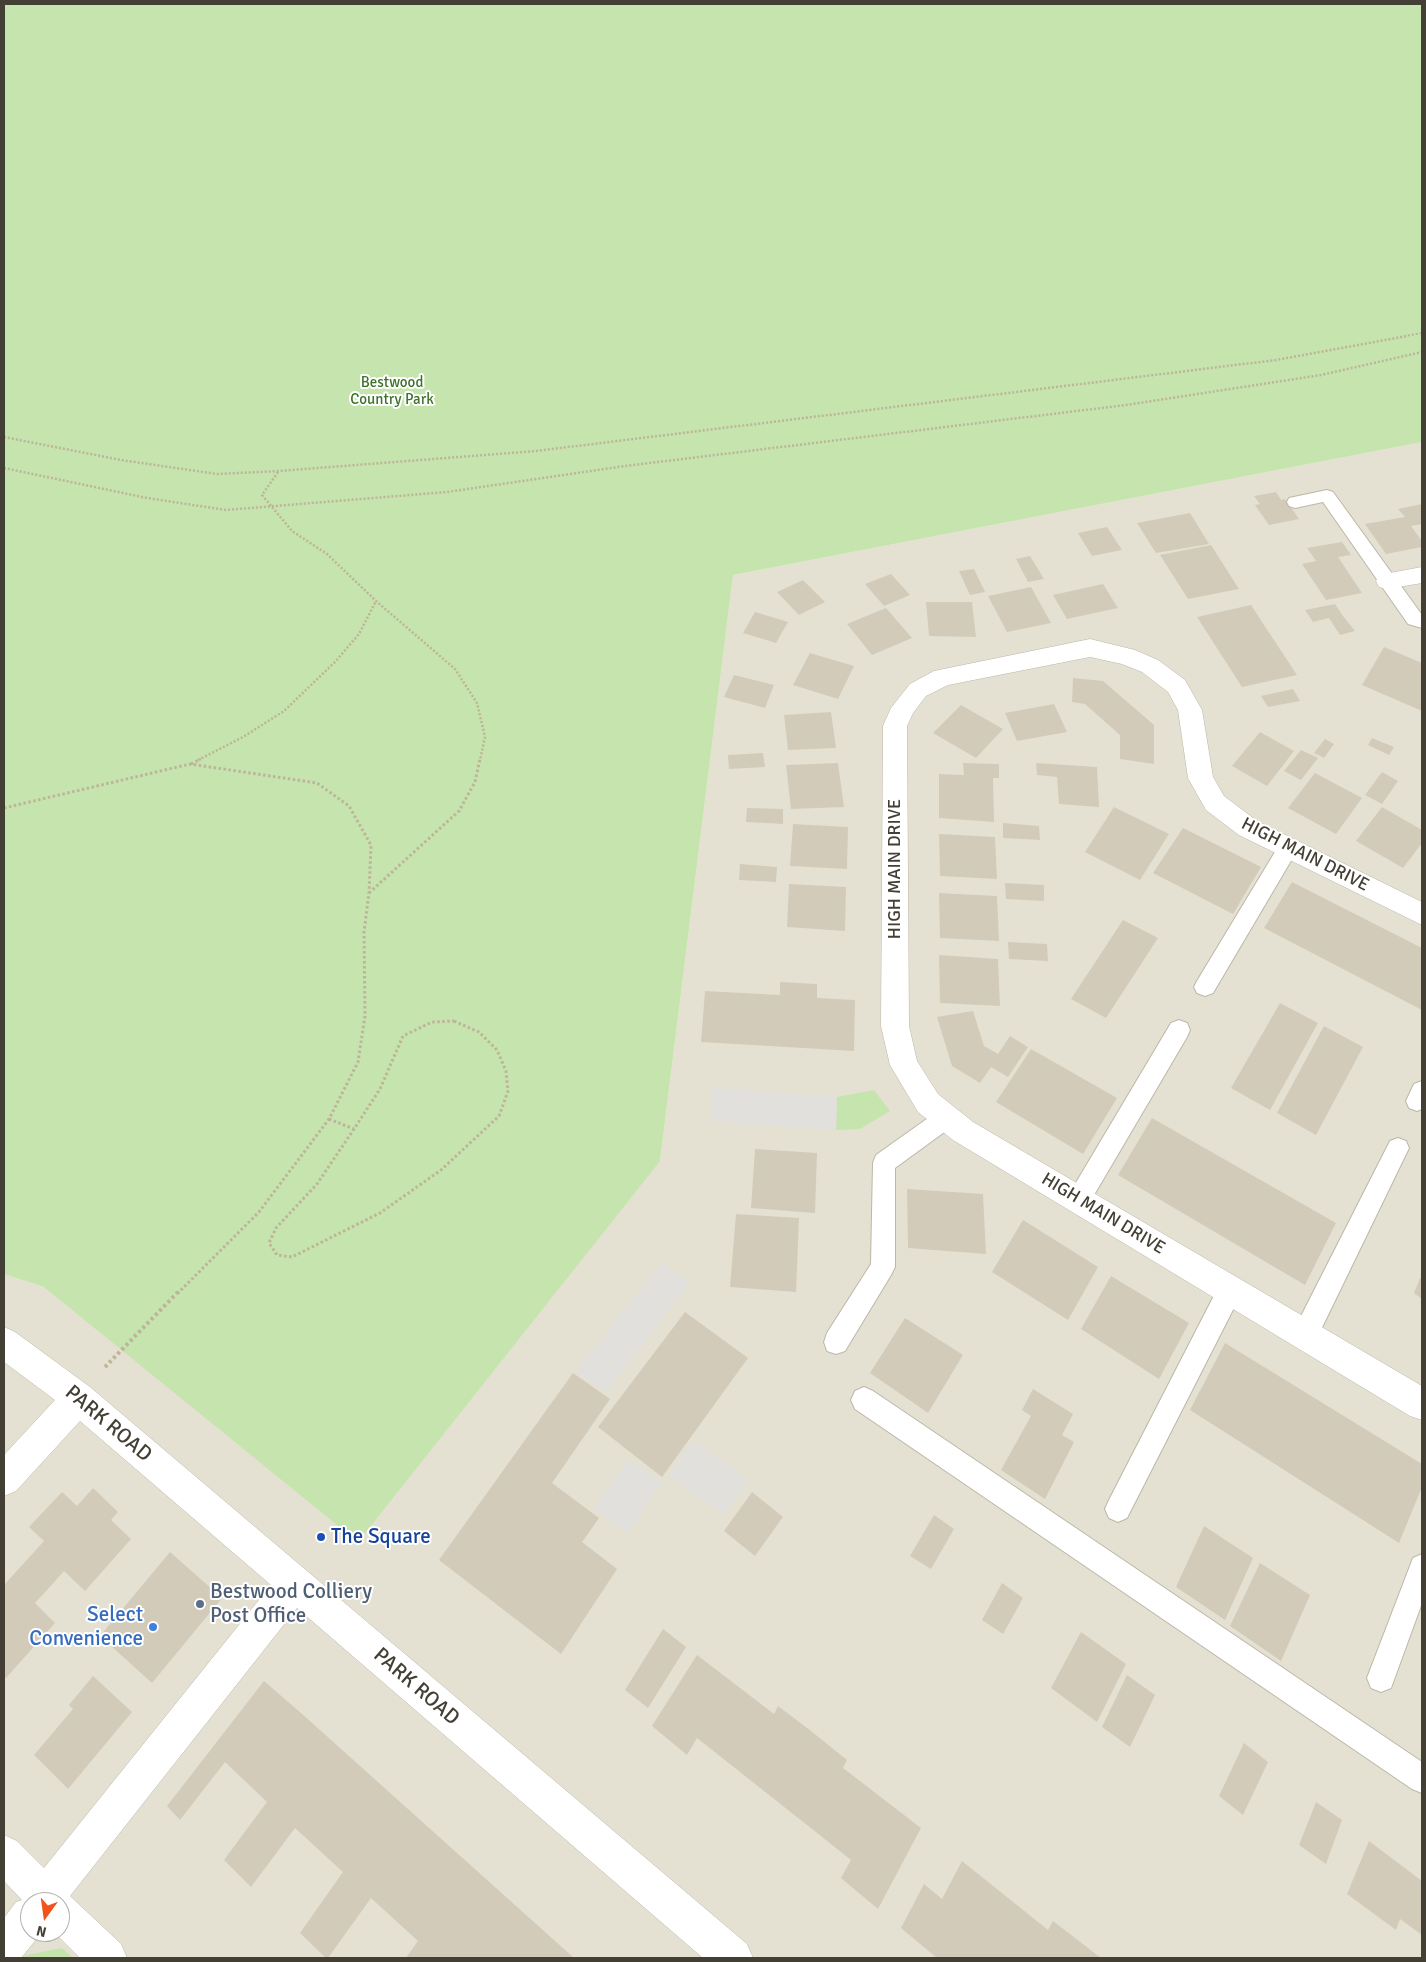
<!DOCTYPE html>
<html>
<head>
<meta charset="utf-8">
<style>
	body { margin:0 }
	#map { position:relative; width:1426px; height:1962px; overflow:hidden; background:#f1efe4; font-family:Signika,sans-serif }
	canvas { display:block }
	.frame { position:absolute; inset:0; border:5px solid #433f34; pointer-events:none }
	.north { position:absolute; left:20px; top:1892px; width:50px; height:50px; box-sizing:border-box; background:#fff; border:1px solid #b4b2ae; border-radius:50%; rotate:194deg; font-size:14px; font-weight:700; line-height:20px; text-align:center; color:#433f34 }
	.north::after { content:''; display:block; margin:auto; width:18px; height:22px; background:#f0531c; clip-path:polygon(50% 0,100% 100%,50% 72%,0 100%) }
</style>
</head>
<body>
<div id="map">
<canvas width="1426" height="1962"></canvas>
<div class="frame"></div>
<div class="north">N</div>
</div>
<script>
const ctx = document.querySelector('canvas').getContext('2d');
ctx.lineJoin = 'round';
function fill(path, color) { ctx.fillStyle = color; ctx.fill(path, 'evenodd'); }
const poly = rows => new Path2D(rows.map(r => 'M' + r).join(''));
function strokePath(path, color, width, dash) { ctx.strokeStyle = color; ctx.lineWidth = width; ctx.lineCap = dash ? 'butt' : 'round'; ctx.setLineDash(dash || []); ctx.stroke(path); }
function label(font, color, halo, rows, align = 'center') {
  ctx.font = font + ' Signika,sans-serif'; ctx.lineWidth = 4; ctx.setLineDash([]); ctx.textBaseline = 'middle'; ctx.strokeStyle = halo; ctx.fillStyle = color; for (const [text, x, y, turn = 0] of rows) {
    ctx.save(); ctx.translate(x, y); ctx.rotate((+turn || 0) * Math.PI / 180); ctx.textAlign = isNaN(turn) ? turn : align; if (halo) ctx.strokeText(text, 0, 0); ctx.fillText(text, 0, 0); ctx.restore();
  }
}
const residential = poly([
	[1422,442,1422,1958,4,1958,4,1274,44,1287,660,1161,733,575],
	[30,1902,60,1902,60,1932,30,1932]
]);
const green = poly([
	[4,4,1422,4,1422,442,733,575,660,1161,358,1542,44,1287,4,1274],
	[874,1090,890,1111,860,1129,836,1130,837,1097],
	[62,1948,73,1958,23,1958,26,1955]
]);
const parking = poly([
	[713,1088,837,1097,836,1130,710,1121],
	[661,1263,690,1283,605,1393,576,1371],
	[692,1441,748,1479,725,1515,669,1476],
	[628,1459,662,1482,628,1534,594,1509]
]);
const building = poly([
	[1276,492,1281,500,1285,499,1299,519,1269,525,1255,505,1260,504,1254,496],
	[1422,504,1422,524,1411,526,1422,541,1422,547,1386,554,1365,524,1405,517,1398,509],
	[1190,513,1209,544,1156,553,1137,523],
	[1107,527,1122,550,1092,556,1078,533],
	[1342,542,1351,555,1338,557,1362,593,1326,600,1302,564,1316,561,1307,548],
	[1211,545,1239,589,1188,599,1160,555],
	[1030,556,1044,579,1028,582,1016,559],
	[974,569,985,592,970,595,959,571],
	[891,574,910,595,884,606,865,584],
	[803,580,825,602,799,615,777,592],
	[1103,584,1118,608,1067,619,1053,595],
	[1031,587,1051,623,1007,632,988,596],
	[926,602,972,602,976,637,929,636],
	[1335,604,1343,616,1355,631,1340,635,1329,618,1313,622,1305,610],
	[1251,605,1266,628,1297,675,1242,687,1197,617],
	[886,608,912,638,872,655,847,624],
	[755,612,788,622,776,643,743,633],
	[1384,647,1422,663,1422,711,1362,685],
	[810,653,854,666,838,699,793,685],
	[734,675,774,685,765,708,724,697],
	[1073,678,1103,681,1154,725,1154,764,1120,759,1120,735,1085,704,1072,702],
	[1293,689,1300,701,1268,707,1261,696],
	[1054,704,1067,732,1017,741,1005,713],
	[961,705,1003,729,976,758,933,733],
	[831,712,836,748,788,750,784,715],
	[1260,732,1294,751,1267,786,1232,766],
	[1372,738,1394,747,1389,755,1368,745],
	[1325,739,1334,744,1324,758,1314,753],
	[1301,750,1318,758,1301,780,1284,771],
	[763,753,765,767,729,769,728,755],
	[838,763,844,807,791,809,786,765],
	[963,763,999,764,999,778,993,778,994,822,939,818,939,774,964,775],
	[1036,763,1097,767,1099,807,1059,804,1057,777,1037,775],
	[1382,772,1398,781,1382,804,1365,795],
	[1315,773,1362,798,1336,834,1288,808],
	[1114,807,1169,834,1140,880,1085,852],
	[1382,807,1422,830,1422,843,1403,868,1356,841],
	[747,808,783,809,783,824,746,822],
	[1003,823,1039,826,1040,840,1003,838],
	[793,824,848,827,847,869,790,866],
	[1183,828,1261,867,1233,914,1153,873],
	[939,834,995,837,997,879,940,876],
	[740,864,777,867,776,882,739,880],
	[1292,882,1422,948,1422,1010,1264,928],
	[1005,883,1044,885,1044,901,1006,899],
	[789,884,846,887,845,931,787,927],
	[939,893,997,896,999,941,940,938],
	[1123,920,1158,938,1106,1018,1071,999],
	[1008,942,1047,944,1048,961,1009,959],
	[939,955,998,959,1000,1006,940,1003],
	[780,982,817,984,817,998,855,1000,854,1051,701,1042,705,991,780,995],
	[1280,1003,1318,1023,1270,1110,1231,1088],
	[973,1011,984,1046,998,1054,1010,1036,1028,1047,1008,1077,991,1067,980,1083,952,1066,937,1017],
	[1324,1026,1363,1047,1316,1135,1277,1113],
	[1031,1049,1117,1098,1083,1154,996,1102],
	[1152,1118,1336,1223,1305,1285,1118,1175],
	[755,1149,817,1153,815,1213,751,1208],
	[907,1189,983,1194,986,1254,908,1248],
	[736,1214,799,1218,796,1292,730,1287],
	[1023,1220,1098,1267,1068,1320,992,1272],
	[1111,1276,1189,1323,1159,1379,1081,1329],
	[1420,1278,1422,1279,1422,1299,1414,1293],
	[685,1312,748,1358,662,1477,598,1427],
	[905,1318,963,1355,928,1413,870,1373],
	[1225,1343,1422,1464,1422,1487,1399,1543,1190,1410],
	[573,1373,610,1399,552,1483,599,1518,582,1542,617,1569,561,1654,439,1560],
	[1033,1389,1073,1414,1062,1435,1074,1442,1045,1499,1001,1470,1031,1416,1022,1410],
	[93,1488,118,1512,111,1520,131,1539,85,1591,64,1571,48,1589,35,1603,55,1623,6,1678,4,1676,4,1585,44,1541,29,1527,62,1492,77,1506],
	[752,1492,783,1517,755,1556,724,1531],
	[934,1515,954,1529,931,1569,910,1556],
	[1204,1526,1253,1558,1225,1620,1176,1587],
	[170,1552,222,1598,152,1683,100,1636],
	[1260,1563,1310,1595,1281,1661,1230,1626],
	[1002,1583,1023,1598,1003,1634,982,1620],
	[663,1629,686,1647,648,1708,625,1690],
	[1081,1632,1126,1664,1097,1722,1051,1688],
	[697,1655,774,1714,778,1706,811,1731,847,1760,843,1768,921,1828,878,1909,841,1878,851,1860,831,1844,697,1738,687,1755,652,1726],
	[1127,1675,1155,1695,1130,1747,1102,1727],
	[93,1676,132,1712,68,1789,34,1755,73,1709,69,1705],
	[264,1681,301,1713,574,1958,406,1958,418,1941,371,1898,328,1958,326,1958,300,1933,343,1872,295,1828,251,1887,224,1860,267,1802,225,1762,180,1820,167,1806],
	[1244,1743,1268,1762,1243,1815,1219,1796],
	[1316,1802,1342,1820,1326,1864,1299,1845],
	[1369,1841,1422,1881,1422,1935,1400,1919,1396,1930,1347,1894],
	[962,1861,1048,1930,1053,1921,1101,1958,937,1958,901,1928,924,1884,942,1899]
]);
const pathFar3 = poly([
	[1400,337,1422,333]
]);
const pathFar2 = poly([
	[4,437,121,460,217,474,279,471,536,451,1276,360,1407,336],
	[4,468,147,498,226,510,447,492,625,466,1126,405,1321,375,1422,352],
	[278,472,262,495,292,531,327,554,376,601,455,669,477,703,485,737,480,760],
	[198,760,243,737,284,711,335,662,359,634,376,601]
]);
const pathFar1 = poly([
	[191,764,201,759],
	[4,808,190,764,317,783,349,806,371,845,369,893,364,932,365,1016,358,1062,329,1119,259,1212,178,1293],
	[369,893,459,811,475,782,480,759],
	[454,1021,479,1032,497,1050,506,1071,508,1091,499,1116,441,1170,380,1213,292,1257,277,1255,269,1243,276,1228,317,1184,354,1129,380,1089,403,1036,432,1022,454,1021],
	[329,1119,354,1129]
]);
const path = poly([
	[105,1367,179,1291]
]);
const service = poly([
	[1327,490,1333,492,1422,615,1422,628,1408,624,1323,502,1295,508,1289,506,1287,502,1289,498,1327,490],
	[1288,840,1295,842,1298,848,1295,854,1213,993,1205,996,1197,993,1194,987,1197,981,1281,842,1288,840],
	[1179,1020,1187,1023,1190,1030,1187,1037,1087,1207,1079,1210,1071,1207,1067,1199,1071,1191,1171,1023,1179,1020],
	[1422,1081,1422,1109,1417,1111,1409,1108,1406,1101,1414,1084,1422,1081],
	[946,1108,954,1111,957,1118,954,1125,895,1168,895,1267,891,1275,845,1351,836,1354,827,1351,824,1342,827,1333,871,1264,873,1163,876,1155,938,1111,946,1108],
	[1398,1138,1406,1141,1409,1148,1314,1344,1305,1347,1296,1344,1293,1335,1296,1326,1390,1141,1398,1138],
	[1230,1278,1239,1282,1242,1290,1239,1298,1127,1518,1118,1522,1109,1518,1105,1509,1109,1500,1221,1282,1230,1278],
	[864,1387,873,1391,1422,1762,1422,1793,1412,1789,855,1409,851,1400,855,1391,864,1387],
	[1422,1554,1422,1603,1391,1688,1381,1692,1371,1688,1367,1678,1413,1558,1422,1554]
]);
const minor = poly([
	[1422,567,1422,583,1387,589,1379,587,1376,581,1379,575,1422,567],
	[1090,639,1135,650,1158,660,1185,680,1202,710,1213,777,1224,796,1257,821,1422,902,1422,925,1239,835,1206,810,1188,778,1178,710,1168,692,1142,672,1122,664,1090,657,948,685,926,696,913,713,907,726,909,1026,917,1061,938,1094,973,1122,1422,1386,1422,1420,1410,1416,953,1140,918,1112,890,1065,881,1026,883,726,891,708,910,684,934,671,1090,639],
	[4,1327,15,1332,90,1387,747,1944,753,1958,703,1958,297,1608,70,1896,121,1944,127,1958,80,1958,54,1932,60,1932,60,1902,30,1902,30,1932,42,1932,21,1958,4,1958,4,1918,16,1902,22,1900,4,1881,4,1835,17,1841,44,1868,271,1585,80,1421,16,1491,4,1496,4,1455,55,1400,4,1362,4,1327]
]);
const markers = [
	[321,1537,5,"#1a4fb4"],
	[200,1604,5,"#5c6f8a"],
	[153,1627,5,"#3f7fe0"]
];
const farParknames = [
	["Bestwood",392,383],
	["Country Park",392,400]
];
const streetNames = [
	["HIGH MAIN DRIVE",1305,855,27],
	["HIGH MAIN DRIVE",895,869,-90],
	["HIGH MAIN DRIVE",1103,1214,31]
];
const nearStreetnames = [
	["PARK ROAD",108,1424,40],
	["PARK ROAD",416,1687,41]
];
const nearTransitnames = [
	["The Square",331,1537]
];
const nearServicenames = [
	["Bestwood Colliery",210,1592],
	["Post Office",210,1616]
];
const nearShopnames = [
	["Select",143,1615],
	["Convenience",143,1639]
];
fill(residential, '#e5e1d2');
fill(green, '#c6e4ae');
fill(parking, '#e2e0dc');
fill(building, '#d2cbba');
strokePath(service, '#bcb7a7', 2);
strokePath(minor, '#bcb7a7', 1);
strokePath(pathFar3, '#bdb499', 2, [2, 2]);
strokePath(pathFar2, '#bdb499', 2.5, [2, 2]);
strokePath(pathFar1, '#bdb499', 3, [2.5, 2.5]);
strokePath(path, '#bdb499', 4, [3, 3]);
fill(service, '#fff');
fill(minor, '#fff');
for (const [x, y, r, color] of markers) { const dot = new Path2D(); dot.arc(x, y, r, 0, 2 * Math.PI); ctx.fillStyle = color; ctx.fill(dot); strokePath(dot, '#fff', 2); }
label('15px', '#3e722b', '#fff', farParknames);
label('18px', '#433f34', '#fff', streetNames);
label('21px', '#433f34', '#fff', nearStreetnames);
label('21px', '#164399', '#fff', nearTransitnames, 'left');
label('21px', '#4e5e75', '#fff', nearServicenames, 'left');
label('21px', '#366cbe', '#fff', nearShopnames, 'right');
</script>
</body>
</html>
